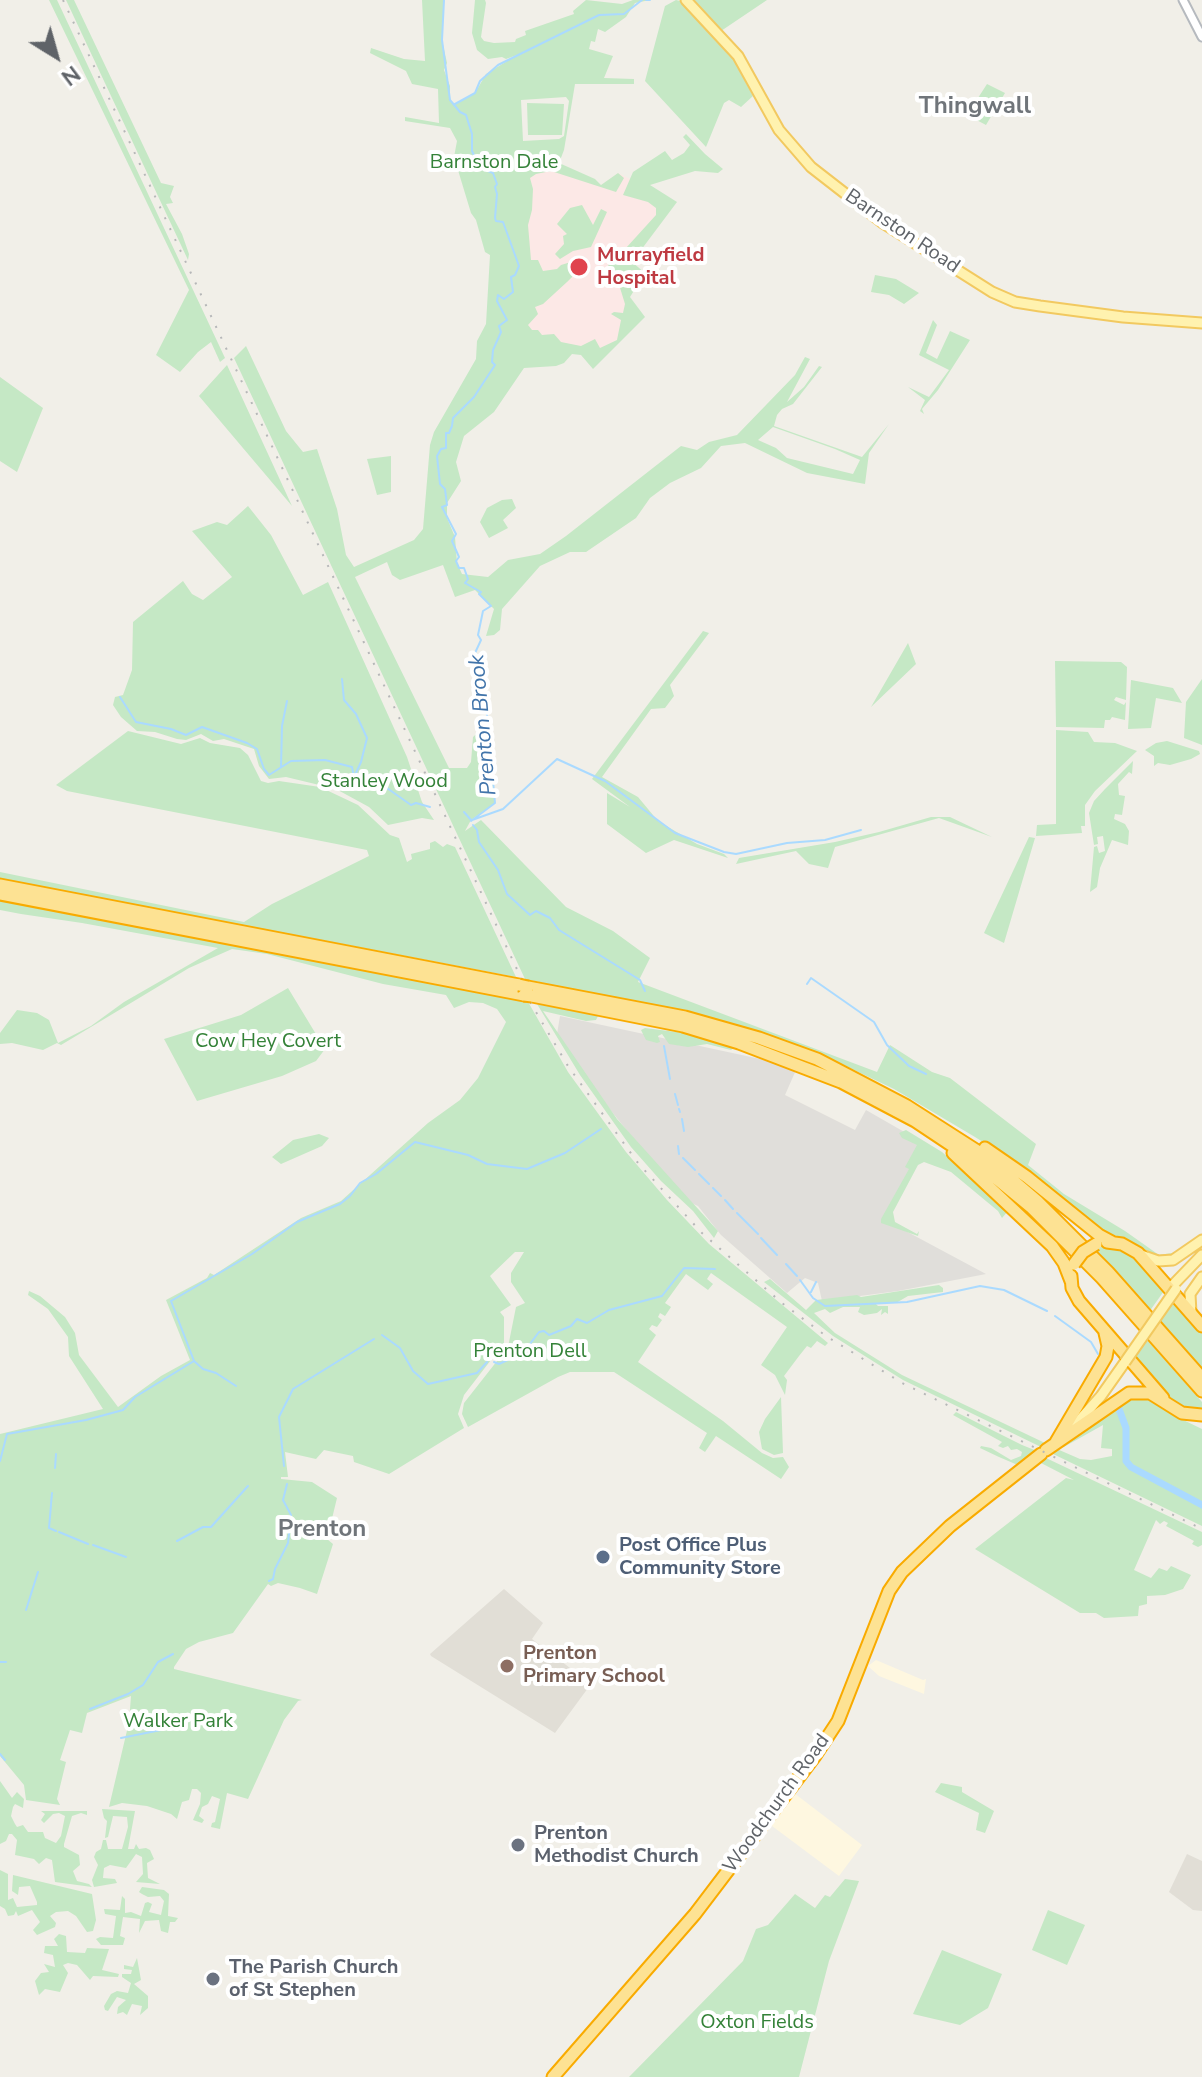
<!DOCTYPE html>
<html>
<head>
<meta charset="utf-8">
<style>
	body { margin:0 }
	#map { position:relative; width:1202px; height:2077px; overflow:hidden; background:#f1efe8; font-family:"Nunito Sans",sans-serif }
	canvas { display:block }
	.north { position:absolute; left:16px; top:16px; width:80px; height:80px; -webkit-text-stroke:6px #fff; paint-order:stroke; rotate:143deg; font-size:22px; font-weight:700; line-height:32px; text-align:center; color:#5f6368 }
	.north::after { content:''; display:block; margin:auto; width:28px; height:36px; background:#5f6368; clip-path:polygon(50% 0,100% 100%,50% 72%,0 100%) }
</style>
</head>
<body>
<div id="map">
<canvas width="1202" height="2077"></canvas>
<div class="north">N</div>
</div>
<script>
const ctx = document.querySelector('canvas').getContext('2d');
ctx.lineJoin = 'round';
function fill(path, color) { ctx.fillStyle = color; ctx.fill(path, 'evenodd'); }
const poly = rows => new Path2D(rows.map(r => 'M' + r).join(''));
function strokePath(path, color, width, dash) { ctx.strokeStyle = color; ctx.lineWidth = width; ctx.lineCap = dash ? 'butt' : 'round'; ctx.setLineDash(dash || []); ctx.stroke(path); }
function label(font, color, halo, rows, align = 'center') {
  ctx.font = font + ' "Nunito Sans",sans-serif'; ctx.lineWidth = 8; ctx.setLineDash([]); ctx.textBaseline = 'middle'; ctx.strokeStyle = halo; ctx.fillStyle = color; for (const [text, x, y, turn = 0] of rows) {
    ctx.save(); ctx.translate(x, y); ctx.rotate((+turn || 0) * Math.PI / 180); ctx.textAlign = isNaN(turn) ? turn : align; if (halo) ctx.strokeText(text, 0, 0); ctx.fillText(text, 0, 0); ctx.restore();
  }
}
const commercial = poly([
	[876,1660,923,1680,926,1679,924,1694,879,1676,868,1666],
	[794,1793,862,1845,839,1876,768,1823]
]);
const industrial = poly([
	[560,1016,779,1063,796,1070,785,1095,855,1130,866,1110,927,1145,887,1221,986,1274,898,1291,822,1301,818,1283,805,1278,787,1293,721,1235,698,1206,682,1199,653,1163,604,1102,557,1034]
]);
const education = poly([
	[504,1589,543,1623,532,1639,591,1684,555,1733,431,1656,430,1654],
	[1187,1854,1202,1861,1202,1911,1193,1910,1169,1892]
]);
const medical = poly([
	[534,166,601,185,618,173,676,202,629,261,628,294,643,317,595,359,515,331,519,173]
]);
const green = poly([
	[49,0,57,0,225,358,220,362,211,342,198,352,180,372,156,355,189,290],
	[66,0,74,0,161,183,174,186,170,197,173,203,166,204,182,234,189,254,188,260],
	[422,0,444,0,442,40,447,63,444,70,450,86,450,100,455,104,475,93,486,74,517,55,506,59,502,57,488,59,477,50,472,33,475,0,485,0,486,3,481,37,484,41,494,43,515,42,516,39,526,35,525,31,574,14,573,11,586,0,622,4,633,0,650,0,635,3,626,17,605,32,598,29,595,42,591,41,589,49,613,56,604,78,634,79,634,84,575,84,564,150,559,163,595,179,601,185,618,173,624,178,616,192,551,171,536,174,530,178,533,189,532,210,528,225,531,260,538,260,543,271,557,269,561,265,584,258,581,268,567,282,543,304,535,307,538,314,528,325,532,330,538,330,542,335,554,334,561,342,581,346,595,339,600,348,617,340,621,320,611,314,614,312,623,313,625,304,617,278,608,265,610,263,598,249,600,244,616,259,656,215,656,208,648,202,623,195,633,172,665,151,672,160,684,153,690,145,683,137,686,134,705,154,723,169,718,173,695,171,650,185,677,202,632,262,645,273,630,297,645,317,593,369,581,355,572,354,564,363,556,366,524,368,494,412,464,436,456,462,461,481,447,503,447,518,455,537,457,563,462,574,488,577,508,560,540,554,566,536,681,446,697,450,709,442,737,435,795,375,805,357,810,359,787,402,804,387,819,366,822,367,793,404,782,409,777,415,774,426,862,457,889,424,869,453,865,484,807,473,745,443,721,446,701,468,670,483,650,498,636,518,586,552,570,552,540,566,502,609,500,630,494,635,486,636,494,609,475,590,455,597,443,565,400,580,392,575,387,562,355,577,449,768,467,768,471,762,473,737,483,728,488,734,495,803,471,820,465,831,481,820,566,907,613,931,650,958,638,982,877,1072,890,1045,932,1072,950,1078,1036,1144,1028,1165,1064,1194,1125,1231,1159,1255,1178,1252,1202,1234,1202,1238,1173,1258,1151,1257,1125,1239,1101,1231,1024,1168,975,1137,894,1089,831,1059,780,1039,713,1019,525,979,234,358,246,346,286,431,303,452,317,449,337,509,346,555,354,567,414,540,423,529,430,445,434,432,476,359,477,341,486,324,490,255,485,252,476,220,471,213,454,157,457,141,450,128,405,121,405,117,439,123,438,89,412,84,406,71,370,53,371,48,404,59,425,61],
	[566,97,569,101,564,136,559,139,523,141,521,100],
	[773,427,835,449,860,460,853,474,787,458,776,448,758,440],
	[676,0,680,1,730,53,753,96,741,107,729,100,724,103,706,147,645,81,665,6],
	[693,0,767,0,721,31],
	[987,84,1005,93,986,125,967,115],
	[527,103,564,104,562,135,528,135],
	[582,205,593,225,601,209,607,212,591,247,573,251,560,259,555,254,564,244,563,236,567,234,557,224,570,208],
	[875,275,896,279,919,293,904,304,889,295,871,292],
	[933,320,937,325,926,353,937,359,950,331,970,340,938,390,922,409,924,414,920,411,925,400,908,387,929,397,949,370,919,355],
	[227,365,292,506,199,396],
	[0,377,43,408,17,472,0,461],
	[391,456,391,492,377,495,367,459],
	[512,499,516,508,503,520,508,528,489,538,480,522,487,508,502,500],
	[248,506,271,535,303,595,328,582,407,757,422,802,434,820,422,818,388,825,369,807,336,789,286,777,269,779,259,766,254,749,224,739,213,741,201,734,186,740,177,739,155,732,137,731,121,717,113,705,115,697,123,695,132,670,133,622,183,581,192,594,203,600,232,577,192,531,217,522,227,525],
	[703,631,709,633,670,685,674,696,665,708,651,709,602,777,638,797,658,821,697,844,724,854,728,858,674,840,646,853,607,824,607,793,630,807,592,779],
	[908,643,916,664,871,707],
	[1055,661,1121,662,1127,667,1126,700,1116,697,1114,700,1124,705,1126,702,1125,720,1112,717,1110,720,1105,720,1104,728,1056,727],
	[1202,679,1202,745,1184,738,1186,702],
	[1131,680,1173,688,1182,703,1156,698,1151,728,1128,729],
	[1056,730,1088,732,1094,742,1115,743,1137,751,1095,791,1085,805,1085,826,1081,826,1082,833,1036,836,1037,825,1056,824],
	[128,731,181,744,200,738,210,743,240,748,248,755,261,781,268,783,279,781,320,787,358,805,390,835,399,838,407,862,412,859,411,854,430,849,430,843,435,841,443,847,447,844,455,847,516,977,0,879,0,872,244,922,272,904,369,856,367,850,67,791,56,785],
	[1167,741,1199,751,1200,754,1191,759,1170,765,1158,763,1154,766,1154,756,1145,750,1156,743],
	[1133,761,1132,774,1129,772,1118,784,1119,795,1125,796,1122,815,1115,814,1114,819,1125,824,1129,831,1128,845,1112,840,1100,868,1097,887,1090,892,1094,847,1097,846,1099,853,1105,851,1103,836,1097,837,1098,844,1094,845,1089,813,1094,801,1105,789],
	[931,817,950,817,992,837,939,818,835,847,828,868,809,864,796,851,736,864,739,858,835,842,879,832],
	[1029,837,1035,838,1004,943,984,933],
	[0,900,527,1000,568,1072,626,1152,667,1200,709,1244,828,1343,825,1346,817,1341,811,1348,807,1346,799,1356,784,1376,787,1380,785,1395,775,1375,761,1365,787,1327,711,1273,707,1279,713,1284,708,1290,686,1274,665,1303,671,1307,665,1316,660,1313,658,1317,662,1320,657,1327,652,1325,649,1329,656,1335,638,1362,723,1421,762,1453,773,1458,783,1457,789,1467,781,1479,716,1436,705,1452,699,1448,707,1433,614,1372,570,1372,558,1377,468,1427,462,1414,464,1403,508,1347,516,1307,525,1303,511,1282,511,1273,524,1252,515,1252,490,1276,511,1305,500,1312,504,1317,504,1343,464,1395,458,1414,464,1428,389,1474,354,1462,353,1456,324,1450,316,1459,285,1452,288,1477,281,1477,281,1479,312,1482,337,1498,327,1539,333,1544,317,1594,300,1588,278,1583,271,1586,268,1584,233,1633,199,1642,186,1649,174,1667,174,1669,302,1700,298,1701,284,1720,248,1799,227,1793,220,1829,211,1827,212,1823,215,1822,220,1799,212,1796,208,1804,202,1807,199,1816,204,1820,202,1823,193,1820,200,1804,201,1793,197,1789,192,1789,189,1800,182,1802,177,1819,171,1814,147,1806,122,1803,109,1807,129,1722,131,1696,87,1713,82,1733,70,1730,60,1760,66,1762,57,1799,60,1805,26,1800,24,1785,0,1756,0,1434,103,1409,69,1356,68,1337,48,1309,28,1295,29,1291,40,1296,65,1317,75,1333,79,1355,118,1407,161,1376,190,1360,166,1300,207,1278,210,1273,214,1275,301,1218,341,1201,428,1123,460,1100,478,1078,506,1022,497,1009,483,1003,469,1002,454,1008,446,995,383,984,267,954,232,949,189,968,61,1045,57,1043,43,1050,12,1043,0,1044,0,1033,17,1010,37,1013,49,1020,58,1043,91,1026,124,1002,218,948,82,923,21,914,0,910],
	[288,988,325,1049,316,1061,282,1076,197,1101,164,1039,241,1015],
	[537,1004,598,1016,596,1020,586,1021,543,1011,617,1119,718,1231,714,1238,693,1211,661,1181,631,1147,580,1075],
	[645,1028,692,1034,734,1048,731,1050,707,1044,688,1047,669,1044,662,1034,658,1036,660,1042,657,1043,646,1040,641,1030],
	[906,1130,942,1152,1008,1211,1002,1218,998,1211,951,1172,924,1162,918,1165,893,1212,895,1222,917,1234,919,1231,918,1236,881,1223,881,1219,909,1169,905,1167,917,1145,902,1138,899,1133],
	[319,1134,329,1138,322,1146,281,1164,272,1157,293,1140],
	[1107,1245,1130,1254,1164,1291,1149,1312,1093,1249],
	[770,1279,806,1310,816,1300,857,1295,861,1297,939,1285,943,1288,943,1292,908,1296,896,1303,875,1303,878,1306,888,1306,888,1314,885,1312,881,1315,882,1309,877,1313,864,1315,858,1312,860,1307,843,1307,830,1313,825,1309,814,1313,835,1333,902,1375,1045,1443,1041,1447,903,1380,833,1336,764,1282],
	[1173,1301,1202,1334,1202,1372,1158,1322],
	[1146,1339,1202,1402,1202,1414,1177,1410,1132,1360],
	[781,1397,783,1453,774,1455,762,1449,759,1432,765,1419],
	[1146,1397,1158,1403,1173,1415,1202,1429,1202,1526,1051,1453,1057,1449,1080,1459,1091,1460,1112,1456,1112,1449,1101,1448,1103,1425,1062,1448,1127,1398],
	[956,1412,1022,1445,1037,1451,1020,1466,999,1457,980,1448,981,1446,991,1448,1011,1460,1021,1456,1022,1452,1017,1449,1011,1450,1008,1446,1003,1448,998,1446,1002,1442,953,1415],
	[1046,1458,1202,1532,1202,1545,1198,1547,1192,1544,1194,1541,1166,1526,1168,1523,1164,1521,1160,1524,1156,1520,1134,1570,1151,1578,1159,1568,1167,1571,1171,1566,1191,1575,1183,1589,1165,1595,1147,1596,1147,1604,1139,1606,1138,1616,1104,1618,1096,1613,1080,1613,975,1549,1066,1478,1074,1480,1041,1463],
	[0,1781,12,1798,17,1792,24,1799,23,1808,15,1804,13,1807,11,1816,15,1824,17,1827,23,1825,28,1832,43,1832,45,1838,56,1843,61,1836,65,1816,59,1813,53,1814,44,1823,41,1820,45,1814,41,1811,87,1811,87,1815,81,1813,72,1816,64,1844,64,1847,79,1855,80,1865,73,1871,77,1881,89,1884,92,1887,55,1882,52,1860,46,1858,39,1864,34,1859,15,1855,17,1840,12,1834,9,1834,6,1841,0,1844],
	[941,1783,962,1787,962,1792,994,1811,985,1833,976,1830,979,1813,935,1792],
	[102,1809,135,1811,128,1849,134,1849,136,1844,139,1849,146,1848,150,1850,154,1859,147,1863,148,1878,160,1884,136,1882,143,1874,142,1857,136,1854,126,1868,110,1865,104,1868,103,1878,115,1879,117,1883,94,1887,92,1880,98,1865,94,1857,96,1852,101,1849,103,1840,106,1840,108,1849,122,1849,128,1827,127,1817,113,1816,108,1837,105,1838,107,1821,104,1818],
	[0,1870,8,1874,8,1900,13,1898,17,1907,37,1905,37,1902,30,1886,19,1887,18,1895,12,1891,13,1875,92,1894,96,1920,93,1931,87,1932,76,1916,68,1911,56,1912,50,1916,56,1923,55,1927,37,1935,33,1930,40,1922,32,1910,18,1916,16,1911,14,1915,8,1916,5,1909,0,1906],
	[845,1879,859,1881,829,1961,799,2077,629,2077,743,1961,756,1929,768,1925,795,1894,815,1908,825,1895,830,1897],
	[142,1887,164,1890,169,1894,168,1916,178,1918,175,1922,170,1922,168,1933,161,1931,159,1920,145,1921,139,1933,140,1919,123,1917,120,1936,125,1938,123,1945,101,1945,96,1939,100,1937,113,1938,116,1916,105,1914,104,1909,120,1910,122,1896,125,1899,125,1913,131,1912,141,1916,145,1903,148,1902,152,1904,149,1912,161,1915,164,1901,160,1896,148,1897,142,1894,139,1892],
	[1048,1910,1085,1925,1067,1965,1032,1950],
	[59,1934,66,1936,67,1952,85,1953,87,1948,109,1949,102,1970,119,1974,118,1977,93,1976,90,1980,77,1965,68,1963,63,1965,68,1973,60,1992,45,1989,39,1995,35,1981,41,1973,49,1972,44,1964,55,1967,53,1955,44,1953,45,1946,58,1946,54,1939],
	[942,1950,1002,1974,988,2008,960,2025,913,2014],
	[137,1958,141,1980,134,1984,148,1996,148,2008,140,2015,142,2006,132,2004,127,2015,123,2012,117,2014,118,2007,126,2000,117,1997,108,2011,105,2010,104,2006,111,1994,117,1991,128,1993,131,1983,122,1977,122,1974,131,1974,132,1970,124,1969,124,1965,133,1967]
]);
const stream = poly([
	[444,0,442,40,450,100,460,112,466,115,472,134,472,151,480,168,493,173,497,184,495,187,497,194,495,218,496,221,503,222,519,266,515,275,511,277,513,292,504,299,498,295,497,301,507,320,499,326,501,332,493,350,492,362,495,365,474,397,453,418,452,426,449,433,446,433,446,448,441,449,437,456,440,484,445,489,447,505,442,507,456,534,452,541,459,557,456,561,459,568,464,568,468,579,465,583,481,592,479,594,491,606,483,611,478,635,481,640,475,653,487,715,495,803,471,821],
	[646,0,650,0],
	[455,104,475,93,480,81,498,65,599,15,624,14,642,0],
	[342,679,344,700,356,714,367,738,361,762,354,777,368,777,371,782,377,781,411,805,416,803,430,807],
	[120,697,136,722,171,729,186,735,202,727,247,743,257,749,264,769,269,775,291,761,325,760,352,767,354,777],
	[281,767,282,726,287,701],
	[464,812,471,820],
	[472,820,503,809,557,759,605,781,675,833,724,852,736,854,787,843,825,840,861,830],
	[473,825,477,830,479,842,498,870,507,894,530,915,536,911,550,918,559,930,640,980,645,991],
	[807,984,811,978,874,1022,887,1045,909,1066,926,1074],
	[664,1046,670,1079],
	[675,1094,678,1105],
	[679,1109,680,1112],
	[682,1119,684,1131],
	[678,1146,679,1154],
	[683,1158,695,1170],
	[699,1174,709,1184],
	[713,1188,721,1196],
	[725,1200,733,1209],
	[737,1213,758,1234],
	[761,1238,777,1255],
	[786,1264,797,1276],
	[800,1280,813,1298,825,1306,907,1302,980,1286,1004,1290,1047,1311],
	[811,1292,816,1282],
	[1055,1316,1091,1342,1098,1354],
	[382,1335,400,1348,413,1371,428,1384,477,1373,487,1362],
	[494,1362,499,1364,523,1353,539,1332,544,1331,549,1335,571,1326,577,1319,587,1323,609,1310,662,1296,684,1268,715,1269],
	[236,1386,216,1373,203,1369,194,1361,171,1301,252,1254,297,1222,340,1204,350,1196,360,1183,376,1174,415,1142,468,1155,487,1164,527,1169,565,1153,601,1129],
	[0,1461,7,1434,86,1420,123,1410,135,1397,194,1361],
	[284,1466,279,1417,293,1389,374,1339],
	[55,1468,56,1454],
	[51,1504,52,1493],
	[51,1505,49,1528,56,1531],
	[59,1532,88,1544],
	[177,1541,203,1527,211,1527,248,1486],
	[93,1545,126,1557],
	[269,1581,273,1579,275,1569,288,1543,291,1515,283,1500,287,1484],
	[26,1610,38,1572],
	[0,1662,6,1662],
	[90,1709,128,1694,143,1685,158,1662,173,1654],
	[121,1738,161,1730],
	[0,1754,5,1760]
]);
const river = poly([
	[1119,1409,1126,1428,1126,1461,1131,1467,1202,1505]
]);
const secondary = poly([
	[1183,0,1202,37]
]);
const primary = poly([
	[686,0,738,56,779,130,811,167,883,223,992,292,1015,302,1040,306,1123,317,1202,323],
	[1141,1255,1158,1261,1173,1260,1202,1240],
	[1173,1285,1202,1255],
	[1191,1313,1190,1294,1202,1277],
	[1075,1425,1101,1396,1125,1362]
]);
const highway = poly([
	[0,885,519,985],
	[0,894,524,995],
	[528,987,685,1017,759,1038,817,1059,907,1106,982,1154,1037,1201,1108,1272,1202,1378],
	[532,996,683,1026,739,1043,841,1082,915,1121,975,1161,1032,1208,1102,1278,1202,1391],
	[985,1148,1027,1177,1099,1235,1112,1242],
	[953,1153,1052,1246,1064,1263,1071,1281],
	[1107,1242,1122,1244,1138,1253,1202,1326],
	[1071,1276,1072,1288,1079,1301,1163,1398],
	[1056,1442,1106,1357,1108,1346,1105,1333],
	[1046,1450,1129,1393,1150,1393,1182,1413,1202,1415],
	[553,2077,695,1914,815,1756,838,1721,889,1591,902,1572,950,1526,1041,1454]
]);
const rail = poly([
	[63,0,522,980],
	[530,1002,568,1066,638,1163,702,1233,782,1303,826,1336,902,1383,1202,1529]
]);
const primaryBridge = poly([
	[1125,1362,1176,1289]
]);
const highwayBridge = poly([
	[519,985,528,987],
	[524,995,532,996],
	[1074,1264,1083,1252,1096,1244]
]);
const markers = [
	[579,267,10,"#e0444e"],
	[603,1557,8,"#5c6f8a"],
	[507,1666,8,"#8d6e63"],
	[518,1845,8,"#6b7280"],
	[213,1979,8,"#6b7280"]
];
const parkNames = [
	["Barnston Dale",494,163],
	["Stanley Wood",384,782],
	["Cow Hey Covert",268,1042],
	["Prenton Dell",530,1352],
	["Walker Park",178,1722],
	["Oxton Fields",757,2023]
];
const streetNames = [
	["Barnston Road",902,232,34],
	["Woodchurch Road",777,1804,-54]
];
const healthNames = [
	["Murrayfield",597,256],
	["Hospital",597,279]
];
const serviceNames = [
	["Post Office Plus",619,1546],
	["Community Store",619,1569]
];
const educationNames = [
	["Prenton",523,1654],
	["Primary School",523,1677]
];
const worshipNames = [
	["Prenton",534,1834],
	["Methodist Church",534,1857],
	["The Parish Church",229,1968],
	["of St Stephen",229,1991]
];
const waterNames = [
	["Prenton Brook",484,725,-95]
];
const quarterNames = [
	["Thingwall",975,107],
	["Prenton",322,1530]
];
fill(commercial, '#fef7e0');
fill(industrial, '#e0deda');
fill(education, '#e1ded6');
fill(medical, '#fce8e6');
fill(green, '#c5e8c5');
strokePath(stream, '#aadaff', 2);
strokePath(river, '#aadaff', 7);
strokePath(secondary, '#b6babf', 11);
strokePath(primary, '#f2c960', 13);
strokePath(highway, '#f9ab00', 15);
strokePath(secondary, '#fff', 7);
strokePath(primary, '#fff2af', 9);
strokePath(highway, '#fde293', 11);
strokePath(rail, '#b6b7b8', 2, [2, 10]);
strokePath(primaryBridge, '#f2c960', 13, []);
strokePath(highwayBridge, '#f9ab00', 15, []);
strokePath(primaryBridge, '#fff2af', 9);
strokePath(highwayBridge, '#fde293', 11);
for (const [x, y, r, color] of markers) { const dot = new Path2D(); dot.arc(x, y, r, 0, 2 * Math.PI); ctx.fillStyle = color; ctx.fill(dot); strokePath(dot, '#fff', 3); }
label('20px', '#348238', '#fff', parkNames);
label('20px', '#5f6368', '#fff', streetNames);
label('bold 20px', '#be3a42', '#fff', healthNames, 'left');
label('bold 20px', '#4e5e75', '#fff', serviceNames, 'left');
label('bold 20px', '#785e54', '#fff', educationNames, 'left');
label('bold 20px', '#5b616d', '#fff', worshipNames, 'left');
label('italic 22px', '#4174aa', '#fff', waterNames);
label('bold 24px', '#70757a', '#fff', quarterNames);
</script>
</body>
</html>
